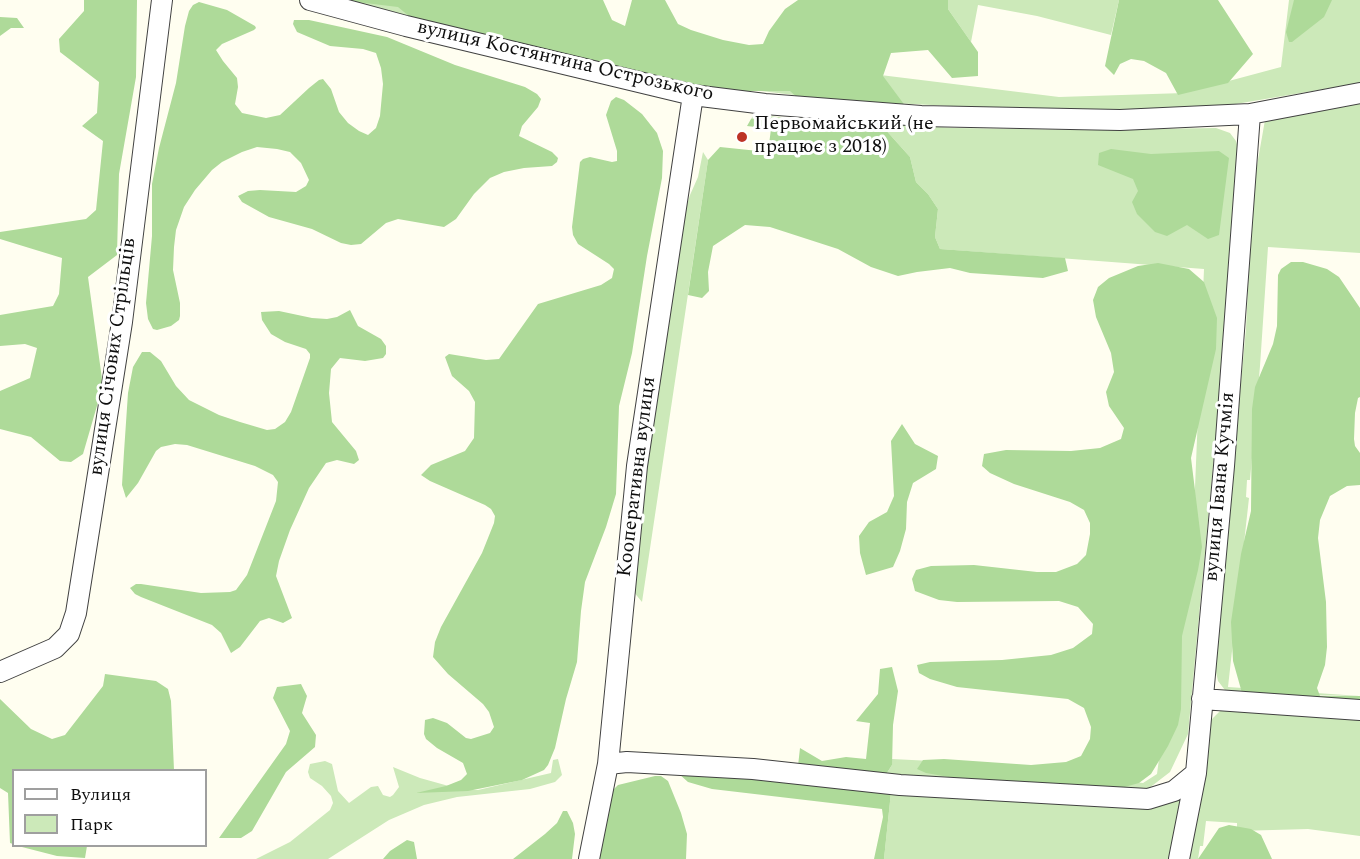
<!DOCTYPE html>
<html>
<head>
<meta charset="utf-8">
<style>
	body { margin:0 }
	#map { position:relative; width:1360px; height:859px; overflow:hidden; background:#fffef0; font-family:Spectral,serif }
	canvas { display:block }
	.legend { position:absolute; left:12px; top:769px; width:195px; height:78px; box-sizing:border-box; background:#fff; border:2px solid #9f9f9f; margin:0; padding:8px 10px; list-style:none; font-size:18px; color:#0e0e0e }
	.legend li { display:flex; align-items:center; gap:12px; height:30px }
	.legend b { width:30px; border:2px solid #9f9f9f }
</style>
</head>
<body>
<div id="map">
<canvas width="1360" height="859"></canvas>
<ul class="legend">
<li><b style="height:8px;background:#fff"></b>Вулиця</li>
<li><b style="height:16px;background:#cce9b9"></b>Парк</li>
</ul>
</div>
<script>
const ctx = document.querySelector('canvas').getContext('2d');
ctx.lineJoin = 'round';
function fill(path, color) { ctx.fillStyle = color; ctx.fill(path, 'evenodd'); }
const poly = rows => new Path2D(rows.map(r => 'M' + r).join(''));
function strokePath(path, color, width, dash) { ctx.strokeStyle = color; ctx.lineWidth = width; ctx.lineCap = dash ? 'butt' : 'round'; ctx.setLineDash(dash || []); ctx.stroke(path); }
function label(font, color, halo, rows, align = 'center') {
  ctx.font = font + ' Spectral,serif'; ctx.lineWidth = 6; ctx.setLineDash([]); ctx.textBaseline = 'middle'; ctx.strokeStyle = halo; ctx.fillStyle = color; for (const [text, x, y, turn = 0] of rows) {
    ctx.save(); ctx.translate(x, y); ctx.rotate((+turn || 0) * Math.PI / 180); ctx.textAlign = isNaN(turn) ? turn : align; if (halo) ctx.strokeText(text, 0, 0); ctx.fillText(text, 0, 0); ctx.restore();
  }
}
const green = poly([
	[348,0,434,0,645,46,1059,97,1184,93,1281,67,1289,0,1360,0,1360,83,1206,109,1047,111,835,100,680,81,504,41],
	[948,0,1119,0,1111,35,1037,16,978,5,971,42,948,9],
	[1360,103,1360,253,1268,247,1260,366,1250,480,1247,480,1246,497,1249,498,1228,687,1360,696,1228,694,1218,681,1214,663,1246,329,1253,188,1265,120],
	[754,114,786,118,955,128,1083,130,1216,128,1230,133,1236,141,1240,155,1239,188,1188,734,1170,772,1144,792,885,776,892,765,892,759,1051,767,1101,778,1143,783,1157,774,1187,546,1193,536,1204,269,940,249,935,237,938,209,928,194,916,182,910,157,884,128,800,129,766,119,751,119],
	[703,152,708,160,642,602,633,591,631,582,674,248,690,195,698,177],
	[1232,707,1360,716,1360,836,1308,829,1237,831,1237,823,1206,821,1203,846,1200,846,1198,859,1184,859,1210,721,1221,710],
	[558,759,562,775,555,782,530,789,457,797,424,805,389,820,328,859,256,859,290,842,330,810,333,803,331,796,322,786,310,778,308,772,310,764,325,761,332,764,338,791,349,803,371,787,378,786,383,795,390,797,393,795,399,787,393,767,420,778,463,790,478,790,551,773,553,760],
	[891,792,977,800,1112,804,1182,795,1172,859,884,859]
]);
const forest = poly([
	[84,0,137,0,136,77,119,174,117,255,88,277,102,379,101,392,83,454,71,462,60,461,31,437,0,429,0,391,30,378,37,348,25,344,0,346,0,315,53,306,59,294,62,258,0,239,0,232,86,219,96,210,103,141,82,126,97,113,99,82,60,52,59,39,84,11],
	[340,0,603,0,612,20,625,26,632,0,665,0,678,24,691,30,723,40,749,45,763,44,769,31,785,9,798,0,948,0,948,9,978,52,978,76,952,78,928,50,891,53,883,76,906,107,799,99,790,91,689,91,437,39,398,7],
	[1119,0,1218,0,1253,54,1228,83,1178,95,1166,73,1144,61,1131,59,1120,64,1114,75,1105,66],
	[1294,0,1332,0,1324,17,1292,42,1289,42,1286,32],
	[199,2,227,10,255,26,256,28,254,30,222,44,216,50,223,61,237,78,238,87,235,104,242,113,266,118,280,115,309,88,319,80,323,79,331,89,339,112,348,123,359,131,368,135,376,128,380,116,383,84,381,68,376,53,363,49,330,46,297,32,293,24,294,20,309,20,387,37,455,65,525,87,537,94,541,99,538,107,522,126,519,136,552,152,558,158,557,162,552,166,524,168,504,172,490,178,474,194,456,219,444,227,398,219,386,223,361,244,351,245,341,243,312,229,269,217,242,202,238,196,248,191,260,190,296,192,306,186,309,180,301,163,290,152,277,149,257,147,242,152,222,162,212,170,195,190,184,207,176,230,174,247,173,270,180,303,180,316,179,320,171,326,157,330,153,329,148,319,146,303,152,236,152,184,159,148,176,83,185,26,189,11,193,5],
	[0,17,17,18,24,28,11,28,0,36],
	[616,97,624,100,642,114,657,133,663,151,662,178,647,256,632,353,619,406,616,494,606,527,585,582,581,611,577,662,566,699,555,748,548,765,544,770,522,780,468,791,416,793,446,786,461,780,467,774,463,763,437,748,426,739,424,734,425,720,433,718,447,723,466,738,471,739,490,733,494,727,489,712,483,704,448,674,433,657,435,642,441,627,482,553,494,523,495,516,491,509,485,505,430,481,421,475,431,465,465,451,474,438,475,402,469,391,452,376,445,357,449,354,486,360,499,359,538,304,601,285,612,278,614,269,609,264,578,244,573,235,572,227,580,162,583,159,590,157,612,162,617,161,617,151,606,115,611,101],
	[751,119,766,119,800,129,884,128,910,157,916,182,928,194,938,209,935,237,940,249,1065,258,1068,271,1043,278,970,273,950,268,917,272,898,276,871,267,838,249,770,227,745,225,713,246,708,272,709,291,702,298,688,295,708,160,720,147,768,152,771,129,747,126],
	[1111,149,1151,154,1219,151,1229,158,1219,235,1208,239,1187,225,1167,236,1155,232,1137,214,1132,202,1138,191,1133,179,1098,165,1099,153],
	[1291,262,1303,262,1327,269,1339,277,1360,308,1360,397,1358,398,1355,413,1354,439,1355,446,1360,453,1360,485,1347,486,1330,496,1320,520,1318,538,1326,602,1327,647,1325,665,1317,688,1320,696,1360,696,1360,713,1242,693,1233,661,1231,622,1241,554,1251,511,1252,409,1255,387,1273,344,1277,326,1278,275,1281,269],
	[1158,263,1189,269,1204,282,1217,318,1216,349,1191,458,1202,547,1198,570,1182,636,1181,709,1178,725,1168,746,1151,774,1139,783,1114,790,960,779,926,773,917,769,923,760,944,759,1031,765,1066,762,1081,756,1090,739,1091,727,1084,708,1068,699,957,687,930,679,919,673,917,665,930,662,1002,660,1051,655,1073,648,1092,634,1093,624,1078,607,1059,601,957,602,939,600,915,591,912,579,916,570,931,566,974,565,1037,572,1056,572,1077,564,1086,555,1090,534,1090,523,1084,510,1070,502,1014,484,990,473,982,466,984,454,1006,450,1071,451,1100,448,1121,439,1124,428,1109,406,1106,392,1114,372,1111,353,1096,317,1093,300,1098,287,1109,278,1138,266],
	[350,310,358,326,381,339,386,346,386,354,383,358,365,361,340,358,331,369,329,393,332,422,356,451,359,460,354,464,337,460,326,463,309,488,290,530,279,561,276,576,292,618,283,623,269,618,260,621,240,647,231,653,221,633,212,625,141,597,135,594,130,588,136,584,141,584,201,593,230,592,236,590,247,575,276,501,278,482,273,475,255,466,187,445,175,444,161,447,156,451,138,483,126,498,122,485,124,452,128,393,133,367,142,352,150,352,161,361,176,386,189,400,219,415,240,422,267,430,275,429,285,422,291,412,310,358,310,354,306,349,285,342,271,334,262,320,261,312,279,311,312,318,327,319,337,317],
	[902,424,915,444,938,456,936,469,913,483,907,502,906,529,900,551,893,567,866,575,860,553,859,536,869,522,887,512,894,496,891,441],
	[892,667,898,691,893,725,892,765,885,776,798,766,800,748,822,761,846,757,866,759,870,723,856,721,878,694,880,669],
	[105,674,156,681,168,689,171,701,174,770,14,770,13,844,10,843,8,793,0,788,0,699,31,729,52,739,65,735,103,686],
	[301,684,307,696,302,713,316,735,315,747,286,772,252,831,241,838,219,838,286,744,290,731,273,698,277,687],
	[678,773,755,776,891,792,884,859,874,859,883,817,882,809,712,789,688,782],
	[655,776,661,776,668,781,681,813,687,834,686,859,590,859,609,798,614,789,618,785],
	[563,811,567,811,573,823,575,834,572,859,513,859,545,834,557,823],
	[1229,825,1251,829,1261,835,1272,859,1198,859,1219,828],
	[407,840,414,842,417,859,383,859,390,851],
	[18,846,87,846,85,858,57,856]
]);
const minor = poly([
	[310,0,406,26,693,95,765,104,921,116,1120,120,1250,114,1360,93],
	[0,672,55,648,69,634,76,613,122,322,162,0],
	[1202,699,1360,710],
	[608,764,627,762,753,769,900,785,1148,799,1174,791,1196,773],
	[589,859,608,764,637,466,693,95],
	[1179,859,1196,773,1224,466,1250,114]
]);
const markers = [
	[742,137,6,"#bd3327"]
];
const streetNames = [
	["вулиця Костянтина Острозького",565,62,13],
	["вулиця Січових Стрільців",114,357,-82],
	["Кооперативна вулиця",638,477,-83],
	["вулиця Івана Кучмія",1221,487,-85]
];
const poiNames = [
	["Первомайський (не",754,125],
	["працює з 2018)",754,148]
];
fill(green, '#cce9b9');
fill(forest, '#aeda99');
strokePath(minor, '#414141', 22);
strokePath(minor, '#fff', 20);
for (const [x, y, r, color] of markers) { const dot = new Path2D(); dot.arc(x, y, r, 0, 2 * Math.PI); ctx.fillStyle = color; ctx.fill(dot); strokePath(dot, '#fff', 2); }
label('20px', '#0e0e0e', '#fff', streetNames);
label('20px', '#0e0e0e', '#fff', poiNames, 'left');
</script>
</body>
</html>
